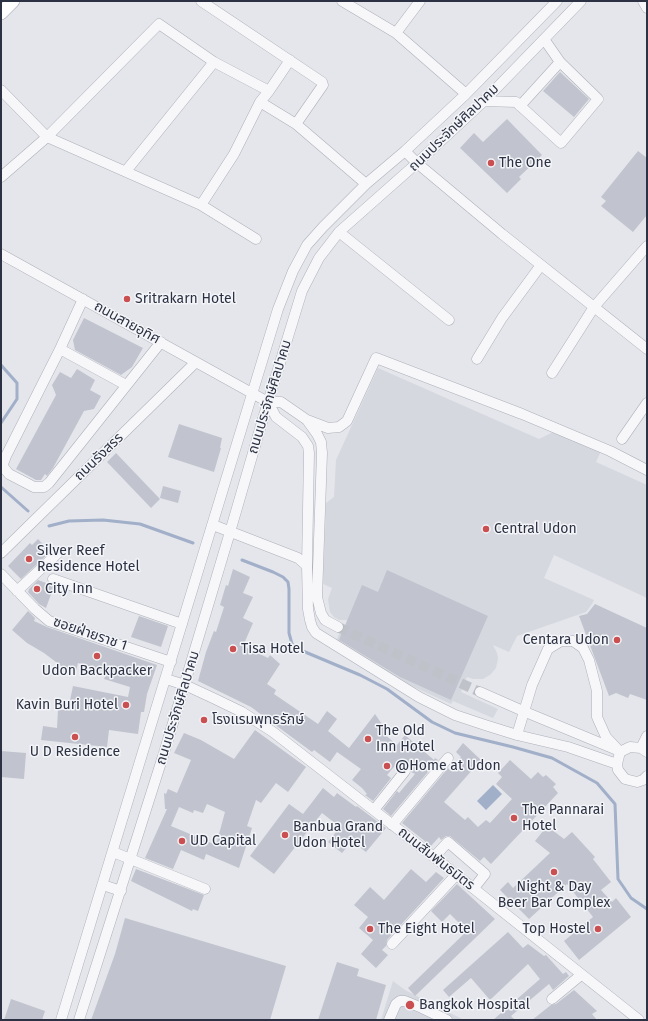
<!DOCTYPE html>
<html>
<head>
<meta charset="utf-8">
<style>
	body { margin:0 }
	#map { position:relative; width:648px; height:1021px; overflow:hidden; background:#e4e6eb; font-family:"Fira Sans",sans-serif }
	canvas { display:block }
	.frame { position:absolute; inset:0; border:2px solid #2c3143; pointer-events:none }
</style>
</head>
<body>
<div id="map">
<canvas width="648" height="1021"></canvas>
<div class="frame"></div>
</div>
<script>
const ctx = document.querySelector('canvas').getContext('2d');
ctx.lineJoin = 'round';
function fill(path, color) { ctx.fillStyle = color; ctx.fill(path, 'evenodd'); }
const poly = rows => new Path2D(rows.map(r => 'M' + r).join(''));
function strokePath(path, color, width, dash) { ctx.strokeStyle = color; ctx.lineWidth = width; ctx.lineCap = dash ? 'butt' : 'round'; ctx.setLineDash(dash || []); ctx.stroke(path); }
function label(font, color, halo, rows, align = 'center') {
  ctx.font = font + ' "Fira Sans","Noto Sans Thai",sans-serif'; ctx.lineWidth = 3; ctx.setLineDash([]); ctx.textBaseline = 'middle'; ctx.strokeStyle = halo; ctx.fillStyle = color; for (const [text, x, y, turn = 0] of rows) {
    ctx.save(); ctx.translate(x, y); ctx.rotate((+turn || 0) * Math.PI / 180); ctx.textAlign = isNaN(turn) ? turn : align; if (halo) ctx.strokeText(text, 0, 0); ctx.fillText(text, 0, 0); ctx.restore();
  }
}
const built = poly([
	[378,368,539,439,555,431,601,451,596,462,647,485,647,598,554,555,544,578,594,600,592,604,586,612,517,636,509,652,493,645,497,653,498,658,496,668,490,675,483,679,473,679,467,677,461,692,498,709,493,718,453,701,451,704,333,650,342,626,346,625,347,620,339,620,334,617,330,612,328,599,332,588,323,584,326,503,334,497,336,460],
	[393,981,405,990,464,1020,381,1020]
]);
const water = poly([
	[493,785,502,794,486,810,477,801]
]);
const stream = poly([
	[1,365,17,383,17,399,1,423],
	[1,487,28,511],
	[49,526,69,521,103,520,140,524,193,543],
	[242,560,273,572,283,577,288,582,289,589,289,633,292,644,298,649,360,675,387,689,432,722,455,733,513,747,552,758,597,783,615,804,618,879,631,898,647,909]
]);
const building = poly([
	[560,72,589,99,574,117,543,91],
	[507,119,542,155,519,177,521,179,507,193,460,148,474,133,483,142],
	[638,151,647,158,647,215,633,232,601,206,606,201,601,197],
	[84,318,143,348,132,367,121,375,75,350,73,340],
	[77,369,95,380,90,390,101,396,94,409,84,411,53,468,47,476,45,474,41,480,36,480,16,469,56,395,52,385,60,372,71,378],
	[179,424,222,438,220,448,221,448,214,472,168,457],
	[116,453,160,499,151,508,107,462],
	[163,486,181,491,178,503,160,498],
	[38,539,50,552,21,579,8,566,30,543,32,545],
	[233,569,250,577,243,593,253,597,243,618,253,623,243,646,268,658,270,655,280,664,267,684,276,690,274,694,318,724,327,711,337,719,328,731,349,748,375,714,386,730,383,733,397,745,405,735,434,760,435,758,438,760,391,816,383,809,397,791,399,793,415,774,411,772,409,766,403,765,399,761,387,775,391,778,373,801,365,795,367,794,362,788,352,780,361,769,337,752,330,762,314,750,312,752,251,707,198,681,206,652,214,631,216,632,224,607,220,605,226,585,228,586],
	[387,570,488,616,451,700,400,677,339,640,362,585,378,592],
	[38,580,54,586,46,608,39,604,28,592,29,589],
	[595,604,647,628,647,700,630,694,628,698,616,693,609,696,579,616,587,614],
	[28,611,35,618,34,621,47,627,157,665,147,694,144,712,141,712,138,734,109,730,107,747,41,740,43,726,57,728,58,710,68,710,73,686,128,697,130,687,104,679,107,672,78,663,76,671,64,668,44,653,27,643,12,630],
	[139,616,168,626,161,647,131,637],
	[255,730,306,767,288,792,276,783,261,803,256,800,247,826,252,828,239,868,206,854,204,860,181,850,173,869,145,858,167,809,165,809,164,793,166,794,168,789,177,793,191,760,174,753,184,733,201,740,234,759],
	[207,804,225,812,216,845,171,826,179,807,193,813,194,810,203,813],
	[463,743,481,760,444,802,465,820,468,817,478,827,486,820,490,823,512,799,496,784,502,777,498,773,510,760,531,779,538,772,543,777,546,775,556,784,553,787,558,793,491,864,484,857,480,861,450,836,446,836,441,840,439,837,431,846,402,823,448,768,450,770,461,757,456,752],
	[1,751,26,753,24,779,1,777],
	[323,788,334,797,337,793,356,807,357,806,386,828,366,852,352,841,342,853,328,842,340,827,322,813,274,874,250,856,289,804,303,814],
	[547,826,564,839,572,832,595,857,593,859,611,882,601,890,612,902,616,898,631,917,579,960,564,941,593,917,567,884,529,919,500,890,508,882,513,888,550,853,535,841],
	[136,869,204,895,198,911,193,909,192,911,131,881],
	[411,869,426,882,436,872,444,878,387,940,386,946,382,950,388,955,376,968,361,954,373,940,359,928,368,917,354,905,370,887,384,900],
	[457,884,495,919,415,996,408,988,467,931,450,914,442,922,431,911],
	[125,918,286,966,270,1020,91,1020,115,954],
	[508,932,523,948,528,944,544,956,546,955,563,974,566,972,569,976,553,990,549,984,511,1016,515,1020,493,1020,540,979,528,964,490,1000,471,978,449,997,443,990],
	[337,962,359,969,357,976,386,985,376,1020,318,1020],
	[574,990,597,1011,592,1014,597,1020,532,1020,551,1005,556,1004],
	[11,999,45,1011,42,1020,4,1020]
]);
const minorTunnel = poly([
	[338,627,480,692]
]);
const minor = poly([
	[201,1,322,82,323,85,296,124],
	[342,1,396,33,466,94],
	[643,1,647,8],
	[396,33,420,1],
	[1,90,47,137,201,205],
	[269,91,290,60],
	[484,101,516,102,561,143,598,99,560,62,544,39],
	[260,102,296,124,366,184],
	[520,106,560,62],
	[405,151,417,163,502,234,647,349],
	[126,171,214,62],
	[1,177,47,137,159,24,214,62,269,91,260,102,234,154,201,205,256,239],
	[339,232,449,320],
	[1,254,268,402,281,402,307,420,317,434,321,442,322,453,317,597,321,613,325,620,338,627],
	[83,299,60,349,6,456,3,464,4,468,9,474,34,487,44,487,49,483,161,342],
	[60,349,126,385],
	[477,359,502,318,541,265],
	[552,373,594,307,647,246],
	[268,402,276,417,302,437,308,446,309,453,307,566],
	[307,420,328,428,339,427,347,421,376,358,522,414,610,451,647,470],
	[622,439,647,403],
	[213,525,298,558,307,566,308,609,310,620,312,627,316,633,419,697,455,715,485,725,517,735,568,747,617,764],
	[1,553,196,362],
	[1,574,35,609,49,621,171,662],
	[53,579,182,624],
	[17,591,58,553],
	[166,679,185,685,213,698,242,712,273,732,434,857,639,1020],
	[480,692,523,711,617,750],
	[517,735,532,685,548,649,561,641,573,641,583,648,589,660,597,691,597,717,606,737,620,752],
	[641,748,647,736],
	[647,752,641,748,630,747,620,752,617,764,618,770,625,779,637,782,643,780,647,776],
	[374,810,405,771],
	[392,825,448,758],
	[113,852,205,889],
	[434,857,448,842,485,874,474,888],
	[103,885,121,891],
	[392,944,456,875],
	[552,999,581,975],
	[61,1020,278,309,293,271,307,245,323,227,366,184,405,151,466,94,557,1],
	[79,1020,164,753,230,532,262,422,302,291,319,258,339,232,417,163,484,101,581,1],
	[389,1020,396,1004,400,1001,405,1001,422,1008,447,1020]
]);
const major = poly([
	[1,13,13,1]
]);
const markers = [
	[491,163,4,"#ca4f51"],
	[127,299,4,"#ca4f51"],
	[486,529,4,"#ca4f51"],
	[29,559,4,"#ca4f51"],
	[37,589,4,"#ca4f51"],
	[617,640,4,"#ca4f51"],
	[233,649,4,"#ca4f51"],
	[97,656,4,"#ca4f51"],
	[126,705,4,"#ca4f51"],
	[204,720,4,"#ca4f51"],
	[75,737,4,"#ca4f51"],
	[368,739,4,"#ca4f51"],
	[387,766,4,"#ca4f51"],
	[514,818,4,"#ca4f51"],
	[285,835,4,"#ca4f51"],
	[182,841,4,"#ca4f51"],
	[554,872,4,"#ca4f51"],
	[370,929,4,"#ca4f51"],
	[598,929,4,"#ca4f51"],
	[410,1005,5,"#ca4f51"]
];
const streetNames = [
	["ถนนประจักษ์ศิลปาคม",454,128,-44],
	["ถนนสายอุทิศ",127,323,29],
	["ถนนประจักษ์ศิลปาคม",270,397,-73],
	["ถนนรังสรร",99,457,-44],
	["ซอยฝ่ายราช 1",90,634,19],
	["ถนนประจักษ์ศิลปาคม",178,708,-73],
	["ถนนสัมพันธมิตร",436,859,38]
];
const poiNames = [
	["The One",499,163],
	["Sritrakarn Hotel",135,299],
	["Central Udon",494,529],
	["Silver Reef",37,551],
	["Residence Hotel",37,567],
	["City Inn",45,589],
	["Centara Udon",609,640,"right"],
	["Tisa Hotel",241,649],
	["Udon Backpacker",97,671,"center"],
	["Kavin Buri Hotel",118,705,"right"],
	["โรงเเรมพุทธรักษ์",212,720],
	["The Old",376,731],
	["Inn Hotel",376,747],
	["U D Residence",75,752,"center"],
	["@Home at Udon",395,766],
	["The Pannarai",522,810],
	["Hotel",522,826],
	["Banbua Grand",293,827],
	["Udon Hotel",293,843],
	["UD Capital",190,841],
	["Night & Day",554,887,"center"],
	["Beer Bar Complex",554,903,"center"],
	["The Eight Hotel",378,929],
	["Top Hostel",590,929,"right"],
	["Bangkok Hospital",419,1005]
];
fill(built, '#d6d8e0');
fill(water, '#a1afc9');
strokePath(stream, '#a1afc9', 3);
fill(building, '#c1c4ce');
strokePath(minorTunnel, '#bfc2c9', 10, [10, 5]);
strokePath(minor, '#adb0b9', 11);
strokePath(major, '#a3a8b6', 14);
strokePath(minor, '#f7f7f9', 10);
strokePath(major, '#fff', 13);
for (const [x, y, r, color] of markers) { const dot = new Path2D(); dot.arc(x, y, r, 0, 2 * Math.PI); ctx.fillStyle = color; ctx.fill(dot); strokePath(dot, '#f4f5f8', 1.5); }
label('14px', '#2c3143', '#f4f5f8', streetNames);
label('14px', '#2c3143', '#f4f5f8', poiNames, 'left');
</script>
</body>
</html>
